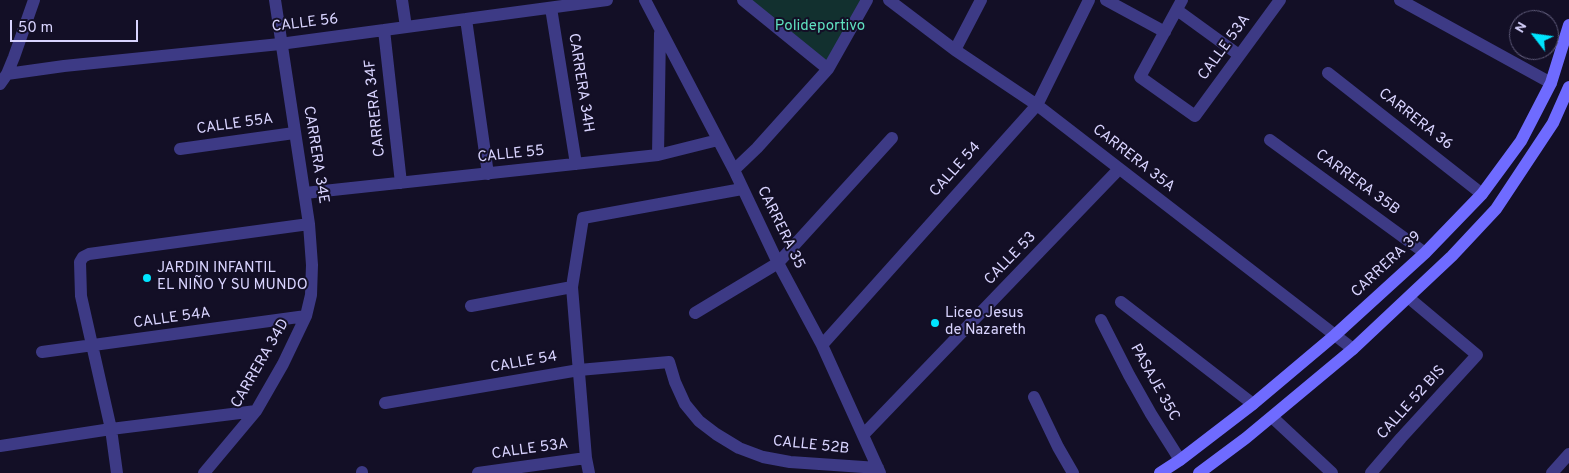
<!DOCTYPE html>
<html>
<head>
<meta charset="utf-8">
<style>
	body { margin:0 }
	#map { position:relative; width:1569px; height:473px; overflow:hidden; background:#130f26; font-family:Overpass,sans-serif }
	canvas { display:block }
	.north { position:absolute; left:1509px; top:10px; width:50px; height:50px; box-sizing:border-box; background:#130f26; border:1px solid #625e7d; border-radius:50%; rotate:300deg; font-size:14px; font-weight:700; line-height:20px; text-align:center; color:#d9d4ff }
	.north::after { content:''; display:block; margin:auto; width:18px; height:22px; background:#00e5ff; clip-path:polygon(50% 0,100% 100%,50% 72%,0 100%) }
	.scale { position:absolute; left:10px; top:20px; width:128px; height:22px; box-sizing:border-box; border:2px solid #d9d4ff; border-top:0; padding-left:6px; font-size:15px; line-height:18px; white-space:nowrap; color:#d9d4ff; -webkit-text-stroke:4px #130f26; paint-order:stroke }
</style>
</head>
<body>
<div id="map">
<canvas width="1569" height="473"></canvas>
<div class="north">N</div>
<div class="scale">50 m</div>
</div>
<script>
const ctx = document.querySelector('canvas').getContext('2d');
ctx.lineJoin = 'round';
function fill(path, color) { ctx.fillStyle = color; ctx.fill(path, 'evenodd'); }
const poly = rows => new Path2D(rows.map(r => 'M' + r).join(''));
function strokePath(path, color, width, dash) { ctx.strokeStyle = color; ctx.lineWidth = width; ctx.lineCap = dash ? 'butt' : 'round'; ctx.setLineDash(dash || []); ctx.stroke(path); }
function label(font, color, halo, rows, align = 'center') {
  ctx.font = font + ' Overpass,sans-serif'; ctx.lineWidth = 4; ctx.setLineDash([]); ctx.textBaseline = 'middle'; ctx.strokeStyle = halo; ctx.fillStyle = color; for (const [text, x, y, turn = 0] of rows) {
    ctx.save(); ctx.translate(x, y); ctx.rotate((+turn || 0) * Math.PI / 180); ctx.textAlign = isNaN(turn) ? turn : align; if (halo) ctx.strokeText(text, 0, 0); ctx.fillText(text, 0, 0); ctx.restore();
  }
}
const green = poly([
	[743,0,867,0,828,69]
]);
const street = poly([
	[402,0,406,27],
	[645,0,734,170,778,263,822,345,880,473],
	[743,0,828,69],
	[889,0,955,50,1037,105,1353,349],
	[1106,0,1165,32],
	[1182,0,1140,77,1195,116,1280,0],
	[1400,0,1551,83],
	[551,8,576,164],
	[1177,10,1239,55],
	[466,19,488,174],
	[384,30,401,183],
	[955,50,981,0],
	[1328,73,1482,194],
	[7,74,64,66,280,44,607,0],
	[0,84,7,74,14,57,34,0],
	[1270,140,1425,253],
	[180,149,294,133],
	[658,155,660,33],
	[734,170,757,148,828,69,867,0],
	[305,193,658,155,718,140],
	[1121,302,1253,404],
	[471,306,572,287],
	[695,313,778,263,892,138],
	[1101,320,1129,375,1151,414,1180,460],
	[822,345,1037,105,1089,0],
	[42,352,306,316],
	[1034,397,1058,447,1073,473],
	[385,403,579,370,669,362,675,382,685,404,699,421,716,434,739,448,763,457,790,462,878,468],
	[1272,417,1332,473],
	[863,435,1119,169],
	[0,446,111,429,256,411],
	[362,472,362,473],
	[117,473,111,429,81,296,80,262,83,257,89,254,309,224],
	[204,473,256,411,283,364,306,316,311,295,312,265,309,224,275,0],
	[478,473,586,458],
	[589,473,586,458,572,287,583,218,742,189],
	[1371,473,1401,438,1477,355,1409,298],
	[1552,473,1569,454]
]);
const secondary = poly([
	[1160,473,1180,460,1253,404,1335,335,1425,253,1482,194,1521,141,1551,83,1569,25],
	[1199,473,1246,438,1353,349,1452,256,1496,209,1553,123,1569,87]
]);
const markers = [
	[147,278,5,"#00e5ff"],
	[935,323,5,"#00e5ff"]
];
const streetNames = [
	["CALLE 56",305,24,-7],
	["CALLE 53A",1225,48,-54],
	["CARRERA 34H",580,83,81],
	["CARRERA 34F",376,108,-96],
	["CARRERA 36",1415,120,38],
	["CALLE 55A",235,125,-8],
	["CARRERA 34E",315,155,81],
	["CALLE 55",511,155,-6],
	["CARRERA 35A",1133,159,38],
	["CALLE 54",956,170,-48],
	["CARRERA 35B",1357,183,36],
	["CARRERA 35",780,228,64],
	["CALLE 53",1011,259,-46],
	["CARRERA 39",1387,265,-43],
	["CALLE 54A",172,319,-8],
	["CALLE 54",524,363,-10],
	["CARRERA 34D",261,364,-60],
	["PASAJE 35C",1154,383,61],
	["CALLE 52 BIS",1412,403,-48],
	["CALLE 52B",811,446,6],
	["CALLE 53A",530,450,-8]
];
const parkNames = [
	["Polideportivo",820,27]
];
const poiNames = [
	["JARDIN INFANTIL",157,269],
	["EL NIÑO Y SU MUNDO",157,286],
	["Liceo Jesus",945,314],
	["de Nazareth",945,331]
];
fill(green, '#12302f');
strokePath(street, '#3d3a85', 12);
strokePath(secondary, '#6f6bff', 12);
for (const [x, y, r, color] of markers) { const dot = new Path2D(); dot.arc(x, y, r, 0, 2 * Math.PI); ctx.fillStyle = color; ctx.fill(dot); strokePath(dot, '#130f26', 2); }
label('15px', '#d9d4ff', '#130f26', streetNames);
label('15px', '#5fe0c0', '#130f26', parkNames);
label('15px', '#d9d4ff', '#130f26', poiNames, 'left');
</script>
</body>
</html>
